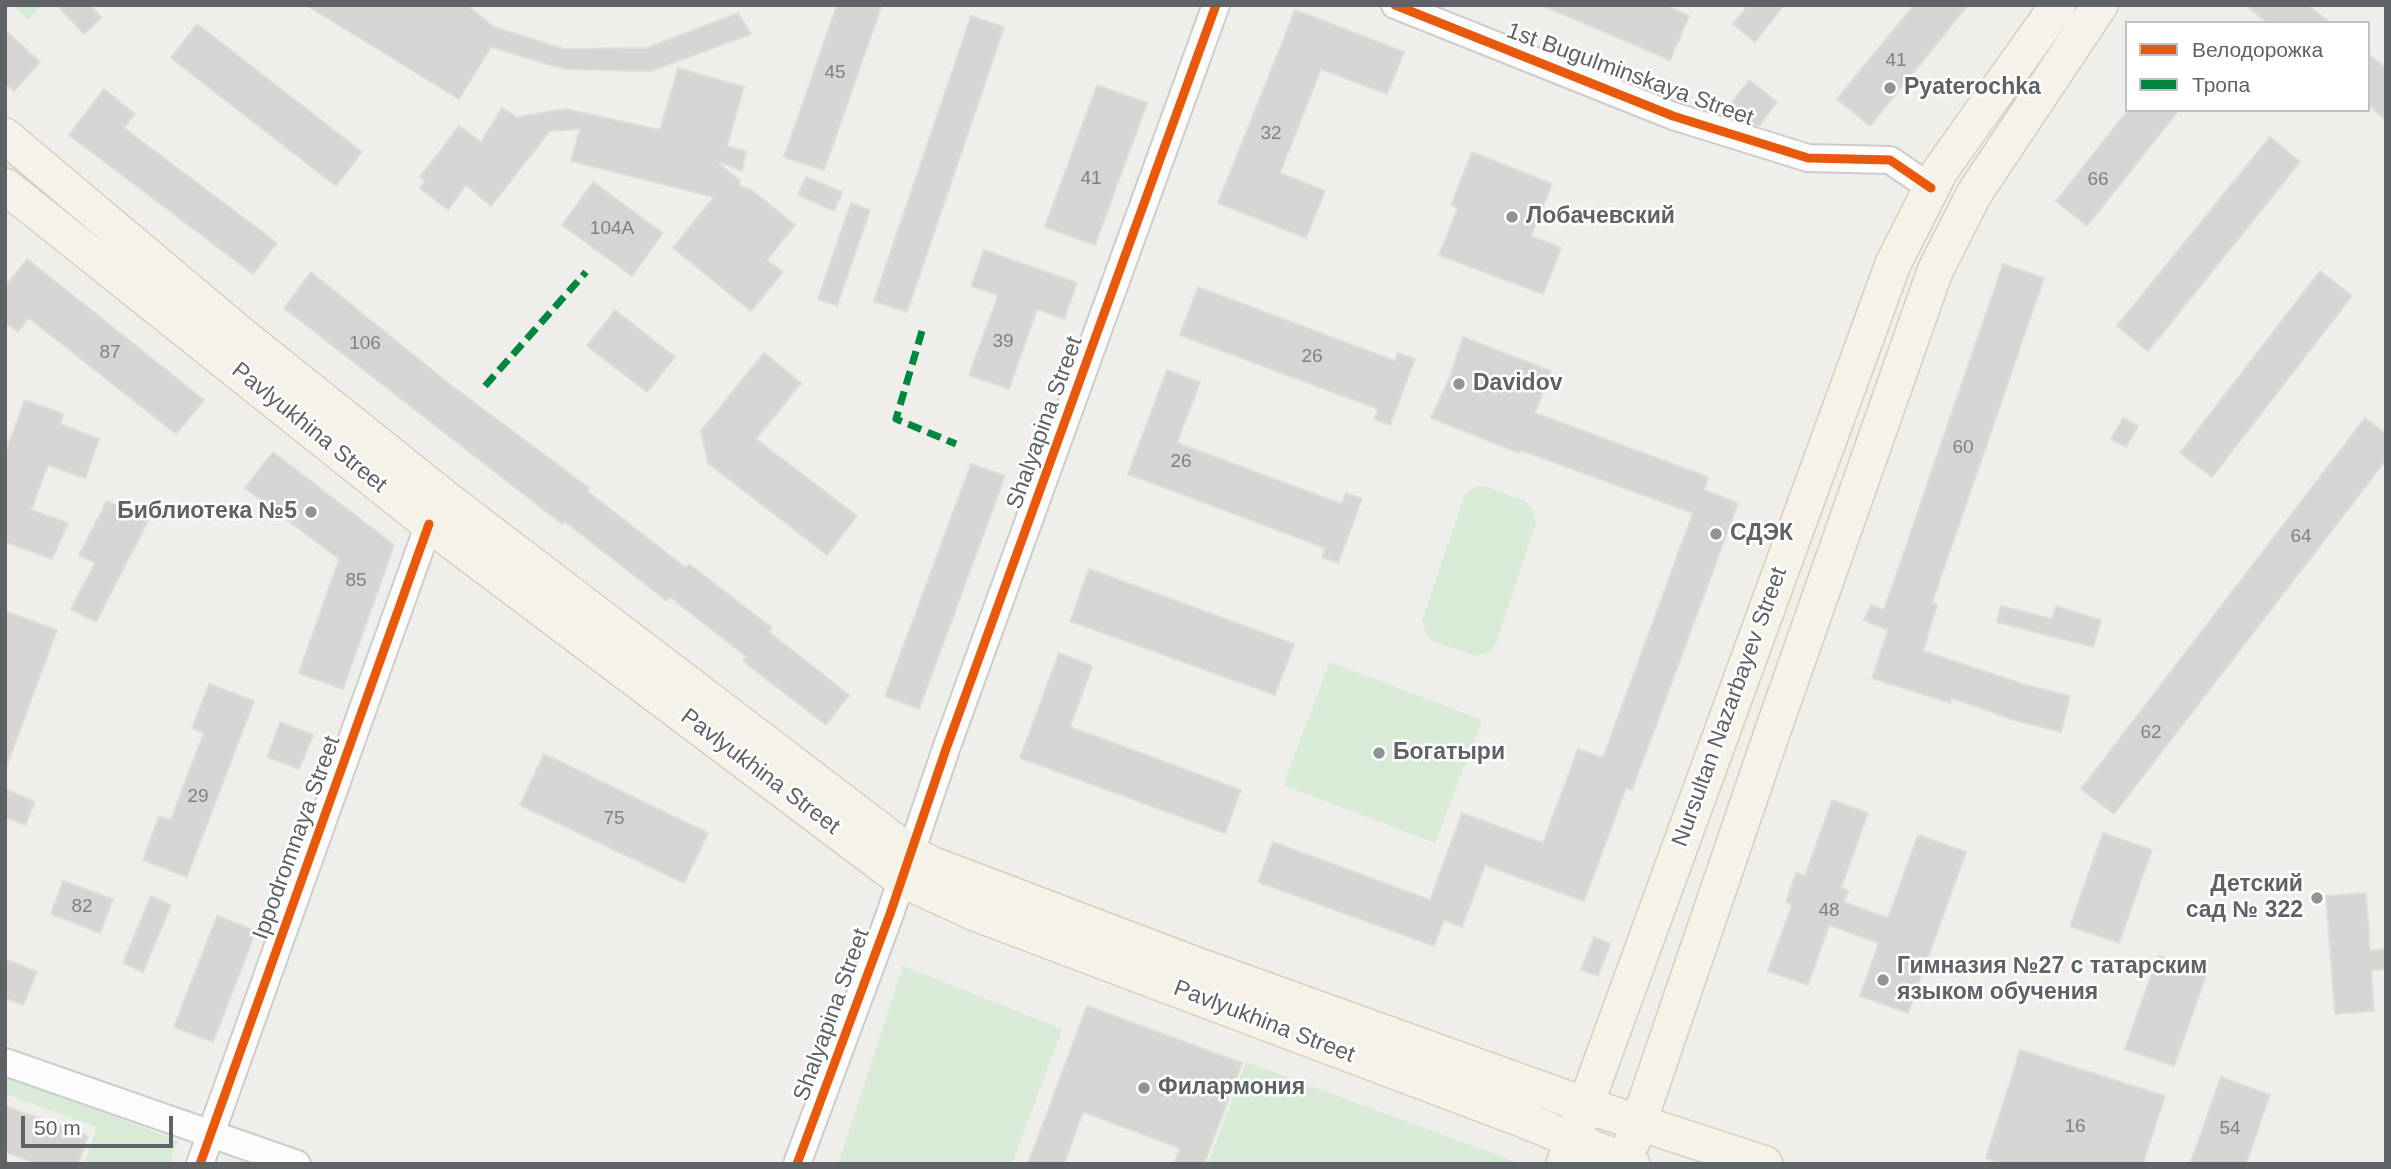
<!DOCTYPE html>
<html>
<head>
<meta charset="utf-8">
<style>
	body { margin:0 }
	#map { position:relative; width:2391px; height:1169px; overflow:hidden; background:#efeeea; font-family:Arial,sans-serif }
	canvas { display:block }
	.frame { position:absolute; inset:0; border:7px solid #5f6368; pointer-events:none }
	.legend { position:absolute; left:2125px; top:21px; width:245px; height:91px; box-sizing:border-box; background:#fff; border:2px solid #bfc1c3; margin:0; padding:9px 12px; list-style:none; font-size:21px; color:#5f6368 }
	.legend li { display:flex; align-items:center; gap:14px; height:35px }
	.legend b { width:35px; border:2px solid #bfc1c3 }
	.scale { position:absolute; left:21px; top:1116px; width:152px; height:32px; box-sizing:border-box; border:4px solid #5f6368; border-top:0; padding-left:9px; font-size:21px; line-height:24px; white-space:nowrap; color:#5f6368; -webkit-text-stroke:5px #fff; paint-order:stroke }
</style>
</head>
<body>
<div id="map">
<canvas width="2391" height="1169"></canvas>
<div class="frame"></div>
<ul class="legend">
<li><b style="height:9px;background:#e8590c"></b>Велодорожка</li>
<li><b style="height:9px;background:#00873e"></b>Тропа</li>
</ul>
<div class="scale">50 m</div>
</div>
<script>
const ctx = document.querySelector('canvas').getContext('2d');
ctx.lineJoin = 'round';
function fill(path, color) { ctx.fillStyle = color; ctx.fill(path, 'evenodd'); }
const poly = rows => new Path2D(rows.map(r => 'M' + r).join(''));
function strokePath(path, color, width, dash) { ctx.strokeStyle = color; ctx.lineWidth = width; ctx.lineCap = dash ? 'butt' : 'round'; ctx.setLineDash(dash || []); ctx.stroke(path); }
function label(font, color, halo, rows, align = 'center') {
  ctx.font = font + ' Arial,sans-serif'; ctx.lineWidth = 5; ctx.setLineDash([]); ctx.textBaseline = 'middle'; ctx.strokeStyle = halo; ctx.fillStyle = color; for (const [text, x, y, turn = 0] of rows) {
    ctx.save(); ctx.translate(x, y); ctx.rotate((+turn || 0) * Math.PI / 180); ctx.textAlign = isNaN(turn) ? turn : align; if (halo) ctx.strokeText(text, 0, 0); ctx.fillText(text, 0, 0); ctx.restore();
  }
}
const green = poly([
	[13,5,42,5,28,20],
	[1485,486,1525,501,1533,510,1536,523,1497,641,1491,651,1477,656,1434,642,1426,635,1422,620,1465,494,1474,487],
	[1330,662,1482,720,1435,843,1283,785],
	[903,966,1062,1029,1012,1164,838,1164],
	[1246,1062,1516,1162,1515,1164,1208,1164],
	[5,1075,178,1141,169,1164,84,1164,97,1127,5,1094]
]);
const building = poly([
	[57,5,90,5,101,18,84,34,57,5],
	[306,5,467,5,494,27,564,49,647,48,738,13,751,34,651,71,564,69,491,47,459,99,306,5],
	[837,5,882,5,824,170,784,157,837,5],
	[1541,5,1665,5,1689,16,1670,60,1541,5],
	[1748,5,1784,5,1755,42,1733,24,1748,5],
	[1914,5,1968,5,1870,126,1837,99,1914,5],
	[2246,5,2308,5,2330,23,2267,23,2246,5],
	[1295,10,1404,52,1387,94,1321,69,1280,173,1325,191,1306,238,1218,203,1295,10],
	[971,16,1004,27,907,312,874,301,971,16],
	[197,24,362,152,336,186,171,58,197,24],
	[5,30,40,62,14,91,5,83,5,30],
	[2368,54,2386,68,2386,120,2368,105,2368,54],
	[678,68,744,87,727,146,746,151,742,171,720,162,719,164,740,181,739,186,750,189,795,225,767,260,783,272,751,311,673,248,714,197,571,161,580,129,550,131,491,206,466,185,448,210,420,188,425,181,420,177,459,126,481,142,502,108,517,117,566,109,660,130,678,68],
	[1749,80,1777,102,1759,126,1750,123,1728,107,1749,80],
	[1097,85,1147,103,1095,245,1045,227,1097,85],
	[104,89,135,114,124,128,277,243,253,274,69,135,104,89],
	[2128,110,2179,110,2087,226,2056,201,2128,110],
	[2270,137,2300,162,2148,351,2117,326,2270,137],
	[1472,152,1552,184,1531,236,1561,248,1543,294,1439,255,1458,208,1451,205,1472,152],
	[806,177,842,192,834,211,798,195,806,177],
	[593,182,663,233,632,276,562,225,593,182],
	[851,203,870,210,837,306,818,299,851,203],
	[984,250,1077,283,1064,319,1037,309,1009,389,969,375,998,295,971,286,984,250],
	[27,259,204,400,176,434,29,318,18,332,5,322,5,287,27,259],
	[2003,264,2044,278,1932,603,1937,605,1923,651,2026,685,2070,696,2061,732,2014,720,1952,698,1950,703,1872,678,1888,630,1864,620,1871,605,1884,610,2003,264],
	[2320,271,2352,296,2212,477,2180,453,2320,271],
	[311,272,448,383,589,488,587,491,686,568,689,564,772,628,769,632,849,695,826,725,743,661,747,657,670,597,667,601,564,521,562,524,284,308,311,272],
	[1198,287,1395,361,1398,353,1415,359,1390,425,1374,419,1378,409,1180,335,1198,287],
	[615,310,675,357,647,392,587,346,615,310],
	[1463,337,1551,371,1535,413,1708,477,1704,490,1738,503,1632,790,1626,788,1584,901,1485,865,1462,927,1444,920,1434,946,1258,882,1273,842,1430,900,1462,813,1543,843,1578,749,1603,758,1693,513,1520,450,1519,453,1431,418,1449,379,1463,337],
	[764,353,801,383,756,439,857,516,827,555,708,463,701,431,764,353],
	[1167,370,1200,382,1177,443,1342,504,1346,493,1362,499,1338,563,1322,557,1325,548,1128,474,1167,370],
	[25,400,63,414,60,424,99,439,85,478,48,465,31,510,68,523,52,559,5,542,5,453,25,400],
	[2123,418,2138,426,2126,447,2111,439,2123,418],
	[2365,418,2386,434,2386,460,2114,814,2081,789,2365,418],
	[273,452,394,545,343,689,299,673,339,559,245,488,273,452],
	[971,464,1005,476,919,709,885,696,971,464],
	[107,501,148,521,96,622,71,609,95,563,79,555,107,501],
	[1089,569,1294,644,1275,695,1070,621,1089,569],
	[2001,606,2052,619,2056,606,2101,620,2093,647,1997,622,2001,606],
	[5,611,57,630,7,765,5,764,5,611],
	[1059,653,1092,666,1070,727,1241,790,1225,833,1020,758,1059,653],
	[209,684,254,701,187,877,143,860,159,816,171,820,186,779,204,733,192,728,209,684],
	[280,722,313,735,299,769,267,757,280,722],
	[544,754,708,833,684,883,520,805,544,754],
	[5,789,35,802,25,825,5,817,5,789],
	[1832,800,1868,813,1841,888,1848,891,1844,902,1888,918,1918,835,1966,852,1908,1013,1860,996,1879,943,1829,925,1808,985,1768,971,1792,905,1786,902,1796,873,1805,876,1832,800],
	[2103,833,2152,850,2119,943,2070,926,2103,833],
	[63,881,113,899,100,933,51,914,63,881],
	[2366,893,2370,951,2386,949,2386,969,2371,970,2374,1011,2335,1014,2326,896,2366,893],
	[151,896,171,905,143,972,123,963,151,896],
	[217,916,256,931,213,1042,174,1027,217,916],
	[1594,937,1610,944,1598,976,1581,970,1594,937],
	[2158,956,2207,973,2174,1066,2125,1049,2158,956],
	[5,959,37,972,23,1005,5,998,5,959],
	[1087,1006,1242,1063,1204,1164,1174,1164,1180,1148,1083,1112,1064,1164,1028,1164,1087,1006],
	[2020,1050,2165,1096,2143,1164,2004,1164,1986,1158,2020,1050],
	[2221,1077,2270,1095,2246,1164,2190,1164,2221,1077],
	[5,1106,88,1136,78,1164,38,1164,5,1152,5,1106]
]);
const minor = poly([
	[1395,5,1673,116,1808,158,1890,160,1931,188],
	[5,1062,297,1164],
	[200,1164,429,524],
	[797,1164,890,914,946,749,1216,5]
]);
const major = poly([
	[5,136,239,333,450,502,910,853,931,864,1191,963,1585,1105,1765,1164],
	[5,186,429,524,901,879,975,913,1519,1118,1632,1164],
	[1632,1142,1772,733,1935,271,1974,194,2100,5],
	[1564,1164,1893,264,1940,171,2058,5]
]);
const quiet = poly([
	[922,331,896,419,956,444],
	[485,386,586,272]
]);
const cycleway = poly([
	[1395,5,1673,116,1808,158,1890,160,1931,188],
	[200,1164,429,524],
	[797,1164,890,914,946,749,1216,5]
]);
const markers = [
	[1890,88,7,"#919496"],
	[1512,217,7,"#919496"],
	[1459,384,7,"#919496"],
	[311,512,7,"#919496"],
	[1716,534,7,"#919496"],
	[1379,753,7,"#919496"],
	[2317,898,7,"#919496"],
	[1883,980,7,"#919496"],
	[1144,1088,7,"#919496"]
];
const numberNames = [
	["41",1896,61],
	["45",835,73],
	["32",1271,134],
	["41",1091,179],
	["66",2098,180],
	["104А",612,229],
	["39",1003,342],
	["106",365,344],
	["87",110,353],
	["26",1312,357],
	["60",1963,448],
	["26",1181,462],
	["64",2301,537],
	["85",356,581],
	["62",2151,733],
	["29",198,797],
	["75",614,819],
	["82",82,907],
	["48",1829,911],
	["16",2075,1127],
	["54",2230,1129]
];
const streetNames = [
	["1st Bugulminskaya Street",1630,75,20],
	["Shalyapina Street",1045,423,-70],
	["Pavlyukhina Street",309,428,39],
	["Nursultan Nazarbayev Street",1730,707,-70],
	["Pavlyukhina Street",760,772,37],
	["Ippodromnaya Street",297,838,-70],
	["Shalyapina Street",832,1015,-70],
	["Pavlyukhina Street",1264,1022,21]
];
const poiNames = [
	["Pyaterochka",1904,88],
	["Лобачевский",1526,217],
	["Davidov",1473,384],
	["Библиотека №5",297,512,"right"],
	["СДЭК",1730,534],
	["Богатыри",1393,753],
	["Детский",2303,885,"right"],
	["сад № 322",2303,911,"right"],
	["Гимназия №27 с татарским",1897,967],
	["языком обучения",1897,993],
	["Филармония",1158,1088]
];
fill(green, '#d8ebd6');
fill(building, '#d6d5d3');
strokePath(building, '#deddd9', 2);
strokePath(minor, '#cbcccc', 30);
strokePath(major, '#d7ceb8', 38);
strokePath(minor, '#fdfcfc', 26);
strokePath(major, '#f4f2e9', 35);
strokePath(quiet, '#00873e', 7, [14, 7]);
strokePath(cycleway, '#e8590c', 9);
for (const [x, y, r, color] of markers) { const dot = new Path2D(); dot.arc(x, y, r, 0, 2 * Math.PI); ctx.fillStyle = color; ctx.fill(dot); strokePath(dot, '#fff', 2.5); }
label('19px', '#7e8184', null, numberNames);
label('23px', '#5f6368', '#fff', streetNames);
label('bold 23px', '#5f6368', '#fff', poiNames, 'left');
</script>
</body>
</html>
